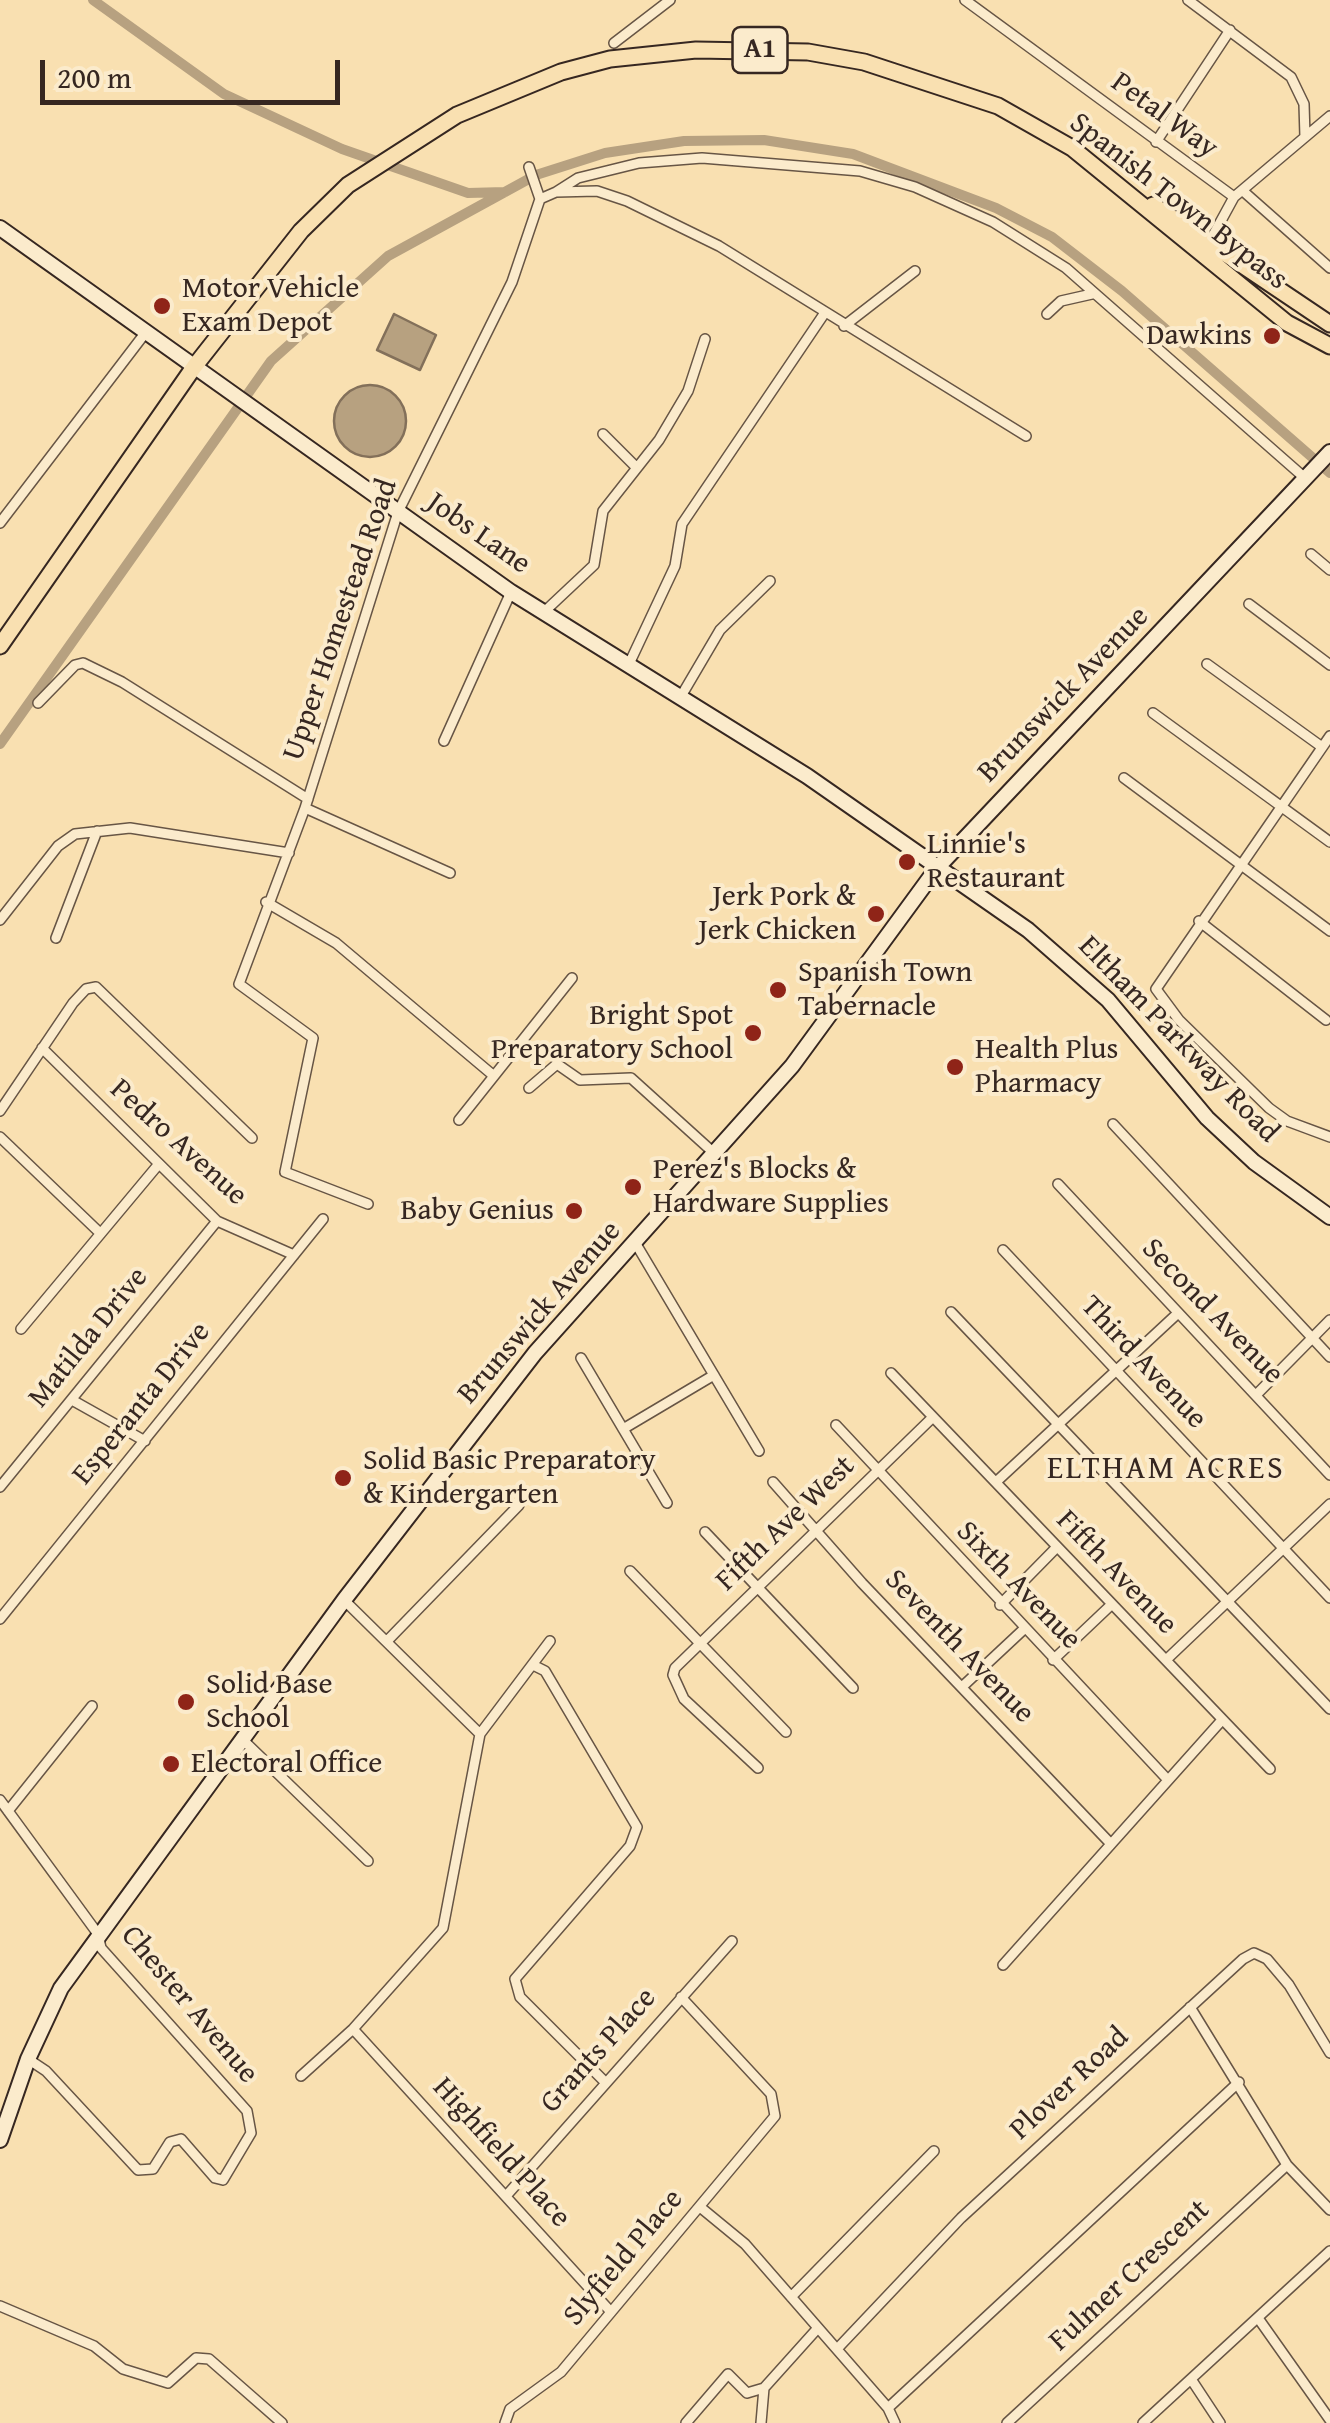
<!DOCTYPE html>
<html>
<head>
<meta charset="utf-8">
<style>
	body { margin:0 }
	#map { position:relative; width:1330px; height:2423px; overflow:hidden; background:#f9e0b1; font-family:"Gentium Book Plus",serif }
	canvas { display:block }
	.scale { position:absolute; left:40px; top:60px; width:300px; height:45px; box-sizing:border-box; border:5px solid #362721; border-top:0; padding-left:12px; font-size:30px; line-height:35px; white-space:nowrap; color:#362721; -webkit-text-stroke:8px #fbebcc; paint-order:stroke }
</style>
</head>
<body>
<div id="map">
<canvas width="1330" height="2423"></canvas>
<div class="scale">200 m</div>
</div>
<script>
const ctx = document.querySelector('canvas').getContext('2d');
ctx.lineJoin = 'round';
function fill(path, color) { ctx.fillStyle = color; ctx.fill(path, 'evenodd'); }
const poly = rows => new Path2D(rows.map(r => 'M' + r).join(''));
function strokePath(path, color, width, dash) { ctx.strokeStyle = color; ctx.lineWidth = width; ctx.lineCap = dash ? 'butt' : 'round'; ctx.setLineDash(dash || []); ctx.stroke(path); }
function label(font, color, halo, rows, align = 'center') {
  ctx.font = font + ' "Gentium Book Plus",serif'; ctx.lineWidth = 8; ctx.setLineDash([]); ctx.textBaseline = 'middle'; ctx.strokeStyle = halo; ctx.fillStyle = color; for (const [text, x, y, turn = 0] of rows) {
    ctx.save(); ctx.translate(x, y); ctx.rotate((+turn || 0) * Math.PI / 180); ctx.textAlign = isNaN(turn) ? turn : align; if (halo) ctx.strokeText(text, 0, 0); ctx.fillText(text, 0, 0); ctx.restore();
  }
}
const water = poly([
	[394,314,436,335,420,370,377,350,394,314],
	'334 421a36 36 0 1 1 72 0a36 36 0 1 1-72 0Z'
]);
const canal = poly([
	[93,0,224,94,342,149,468,193,505,192],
	[0,744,271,361,388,256,536,175,605,153,684,141,764,140,853,154,996,208,1052,237,1122,291,1330,473]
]);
const street = poly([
	[965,0,1234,197],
	[1188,0,1291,77,1304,104,1305,137],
	[614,43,670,0],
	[1156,142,1230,30],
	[1243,191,1330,268],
	[556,192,578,178,639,163,702,158,860,171,915,187,993,222,1066,268,1306,479],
	[540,199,556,192,597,191,627,201,719,246,1026,436],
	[1210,241,1234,197,1330,116],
	[1047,314,1061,301,1092,294],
	[844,326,915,271],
	[603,434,635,466],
	[0,523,146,332],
	[1311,554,1330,570],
	[1249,604,1330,665],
	[544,612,594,565,603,511,659,440,688,391,705,339],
	[629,664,675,566,682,524,824,314],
	[1207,664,1322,747],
	[680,698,720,630,770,581],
	[38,703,75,665,83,663,122,682,308,799],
	[1153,713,1330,842],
	[1330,736,1156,989,1179,1020,1269,1108,1287,1121,1330,1137],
	[444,741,511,592],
	[1124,778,1330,931],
	[305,808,450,873],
	[266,902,336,943,494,1076],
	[0,920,58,846,75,834,130,828,289,853],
	[1199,921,1326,1020],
	[56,938,97,831],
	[42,1048,217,1221,294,1255],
	[529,1088,557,1064,580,1080,631,1078,715,1154],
	[0,1111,73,1003,86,989,96,987,252,1138],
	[459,1120,572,978],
	[1113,1124,1330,1357],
	[0,1137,100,1233],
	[1058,1184,1330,1475],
	[368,1204,285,1172,313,1038,239,984,305,808,398,512,512,282,540,199,529,167],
	[636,1244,759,1451],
	[1003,1250,1330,1598],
	[951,1312,1330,1709],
	[21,1329,158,1165],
	[581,1358,667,1503],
	[891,1373,1270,1769],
	[1257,1394,1330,1320],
	[72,1400,145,1441],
	[836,1425,1167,1779],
	[623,1429,714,1375],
	[773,1482,862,1583,1111,1844],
	[996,1482,1177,1314],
	[0,1487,217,1221],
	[705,1532,853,1688],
	[630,1571,786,1732],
	[344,1600,480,1734],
	[1000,1605,1056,1548],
	[0,1619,323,1219],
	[389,1639,519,1505],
	[1053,1660,1111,1605],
	[1166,1660,1330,1504],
	[535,1666,545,1671,637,1827,630,1846,515,1979,520,1997,604,2081],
	[963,1686,1024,1629],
	[241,1738,368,1861],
	[758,1768,684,1699,673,1675,675,1668,933,1417],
	[0,1800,98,1934,101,1948,247,2111,251,2133,223,2180,215,2178,181,2139,170,2142,153,2169,138,2170,46,2071,28,2059],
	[8,1811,92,1706],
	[1003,1965,1222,1720],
	[1190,2007,1287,2165,1330,2210],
	[353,2029,611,2312],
	[301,2076,353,2029,443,1928,480,1734,550,1641],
	[506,2196,732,1941],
	[700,2207,745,2244,888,2408,895,2423],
	[791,2297,934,2151],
	[0,2306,94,2346,123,2369,168,2383,196,2358,209,2359,282,2423],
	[1258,2318,1330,2420],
	[837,2349,961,2218,1243,1959,1254,1953,1267,1959,1289,1985,1330,2053],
	[1191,2379,1220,2423],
	[764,2388,817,2329],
	[888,2408,1239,2082],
	[505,2423,510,2409,561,2372,775,2116,771,2094,681,1997],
	[686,2423,728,2374,747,2393,764,2388],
	[761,2423,764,2388],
	[1007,2423,1287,2165],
	[1143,2423,1330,2251]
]);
const secondary = poly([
	[0,228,511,592,807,776,1028,930,1108,1000,1207,1118,1254,1162,1330,1217],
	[0,2140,28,2059,61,1988,344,1600,535,1353,792,1066,937,868,1330,452]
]);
const primary = poly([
	[1153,205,1330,324],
	[0,646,194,367,301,231,348,185,457,115,561,72,610,59,696,50,808,52,864,62,998,106,1072,148,1287,323,1330,346]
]);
const markers = [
	[162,306,10,"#8f2418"],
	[1272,336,10,"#8f2418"],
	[907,862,10,"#8f2418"],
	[876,914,10,"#8f2418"],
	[778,990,10,"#8f2418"],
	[753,1033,10,"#8f2418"],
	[955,1067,10,"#8f2418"],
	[633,1187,10,"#8f2418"],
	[574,1211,10,"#8f2418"],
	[343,1478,10,"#8f2418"],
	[186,1702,10,"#8f2418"],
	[171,1764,10,"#8f2418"]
];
const shields = [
	[760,50,55]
];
const shieldNames = [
	["A1",760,50]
];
const streetNames = [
	["Petal Way",1164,116,36],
	["Spanish Town Bypass",1178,202,38],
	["Jobs Lane",478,534,35],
	["Upper Homestead Road",341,620,-71],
	["Brunswick Avenue",1064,695,-46],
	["Eltham Parkway Road",1178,1040,46],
	["Pedro Avenue",178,1143,42],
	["Second Avenue",1212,1312,46],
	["Brunswick Avenue",540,1313,-49],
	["Matilda Drive",89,1338,-51],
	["Third Avenue",1143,1363,47],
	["Esperanta Drive",142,1404,-51],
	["Fifth Ave West",786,1524,-44],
	["Fifth Avenue",1116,1573,46],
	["Sixth Avenue",1018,1586,46],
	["Seventh Avenue",959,1647,46],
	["Chester Avenue",189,2005,50],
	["Grants Place",599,2051,-48],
	["Plover Road",1070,2084,-43],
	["Highfield Place",501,2153,48],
	["Slyfield Place",624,2258,-50],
	["Fulmer Crescent",1130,2276,-43]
];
const poiNames = [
	["Motor Vehicle",182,289],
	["Exam Depot",182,323],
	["Dawkins",1252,336,"right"],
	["Linnie's",927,845],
	["Restaurant",927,879],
	["Jerk Pork &",856,897,"right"],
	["Jerk Chicken",856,931,"right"],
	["Spanish Town",798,973],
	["Tabernacle",798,1007],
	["Bright Spot",733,1016,"right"],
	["Preparatory School",733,1050,"right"],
	["Health Plus",975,1050],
	["Pharmacy",975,1084],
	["Perez's Blocks &",653,1170],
	["Hardware Supplies",653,1204],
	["Baby Genius",554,1211,"right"],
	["Solid Basic Preparatory",363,1461],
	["& Kindergarten",363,1495],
	["Solid Base",206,1685],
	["School",206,1719],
	["Electoral Office",191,1764]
];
const neighbourhoodNames = [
	["ELTHAM ACRES",1166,1470]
];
fill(water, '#b7a180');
strokePath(water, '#83705a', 2.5);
strokePath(canal, '#b7a180', 10);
strokePath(street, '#675545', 12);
strokePath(secondary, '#362721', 18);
strokePath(primary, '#362721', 19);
strokePath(street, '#fbebcc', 9);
strokePath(secondary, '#fbebcc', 14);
strokePath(primary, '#f9e0b1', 15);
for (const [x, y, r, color] of markers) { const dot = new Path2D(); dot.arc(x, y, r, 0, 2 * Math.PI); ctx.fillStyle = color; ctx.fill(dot); strokePath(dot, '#fbebcc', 4); }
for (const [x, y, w] of shields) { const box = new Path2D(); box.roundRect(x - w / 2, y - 23, w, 46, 8); ctx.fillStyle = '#fbebcc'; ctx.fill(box); strokePath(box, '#362721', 2.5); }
label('bold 28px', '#362721', null, shieldNames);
label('30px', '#362721', '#fbebcc', streetNames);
label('30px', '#362721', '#fbebcc', poiNames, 'left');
ctx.letterSpacing = '2.5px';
label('32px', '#362721', '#fbebcc', neighbourhoodNames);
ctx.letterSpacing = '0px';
</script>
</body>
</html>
